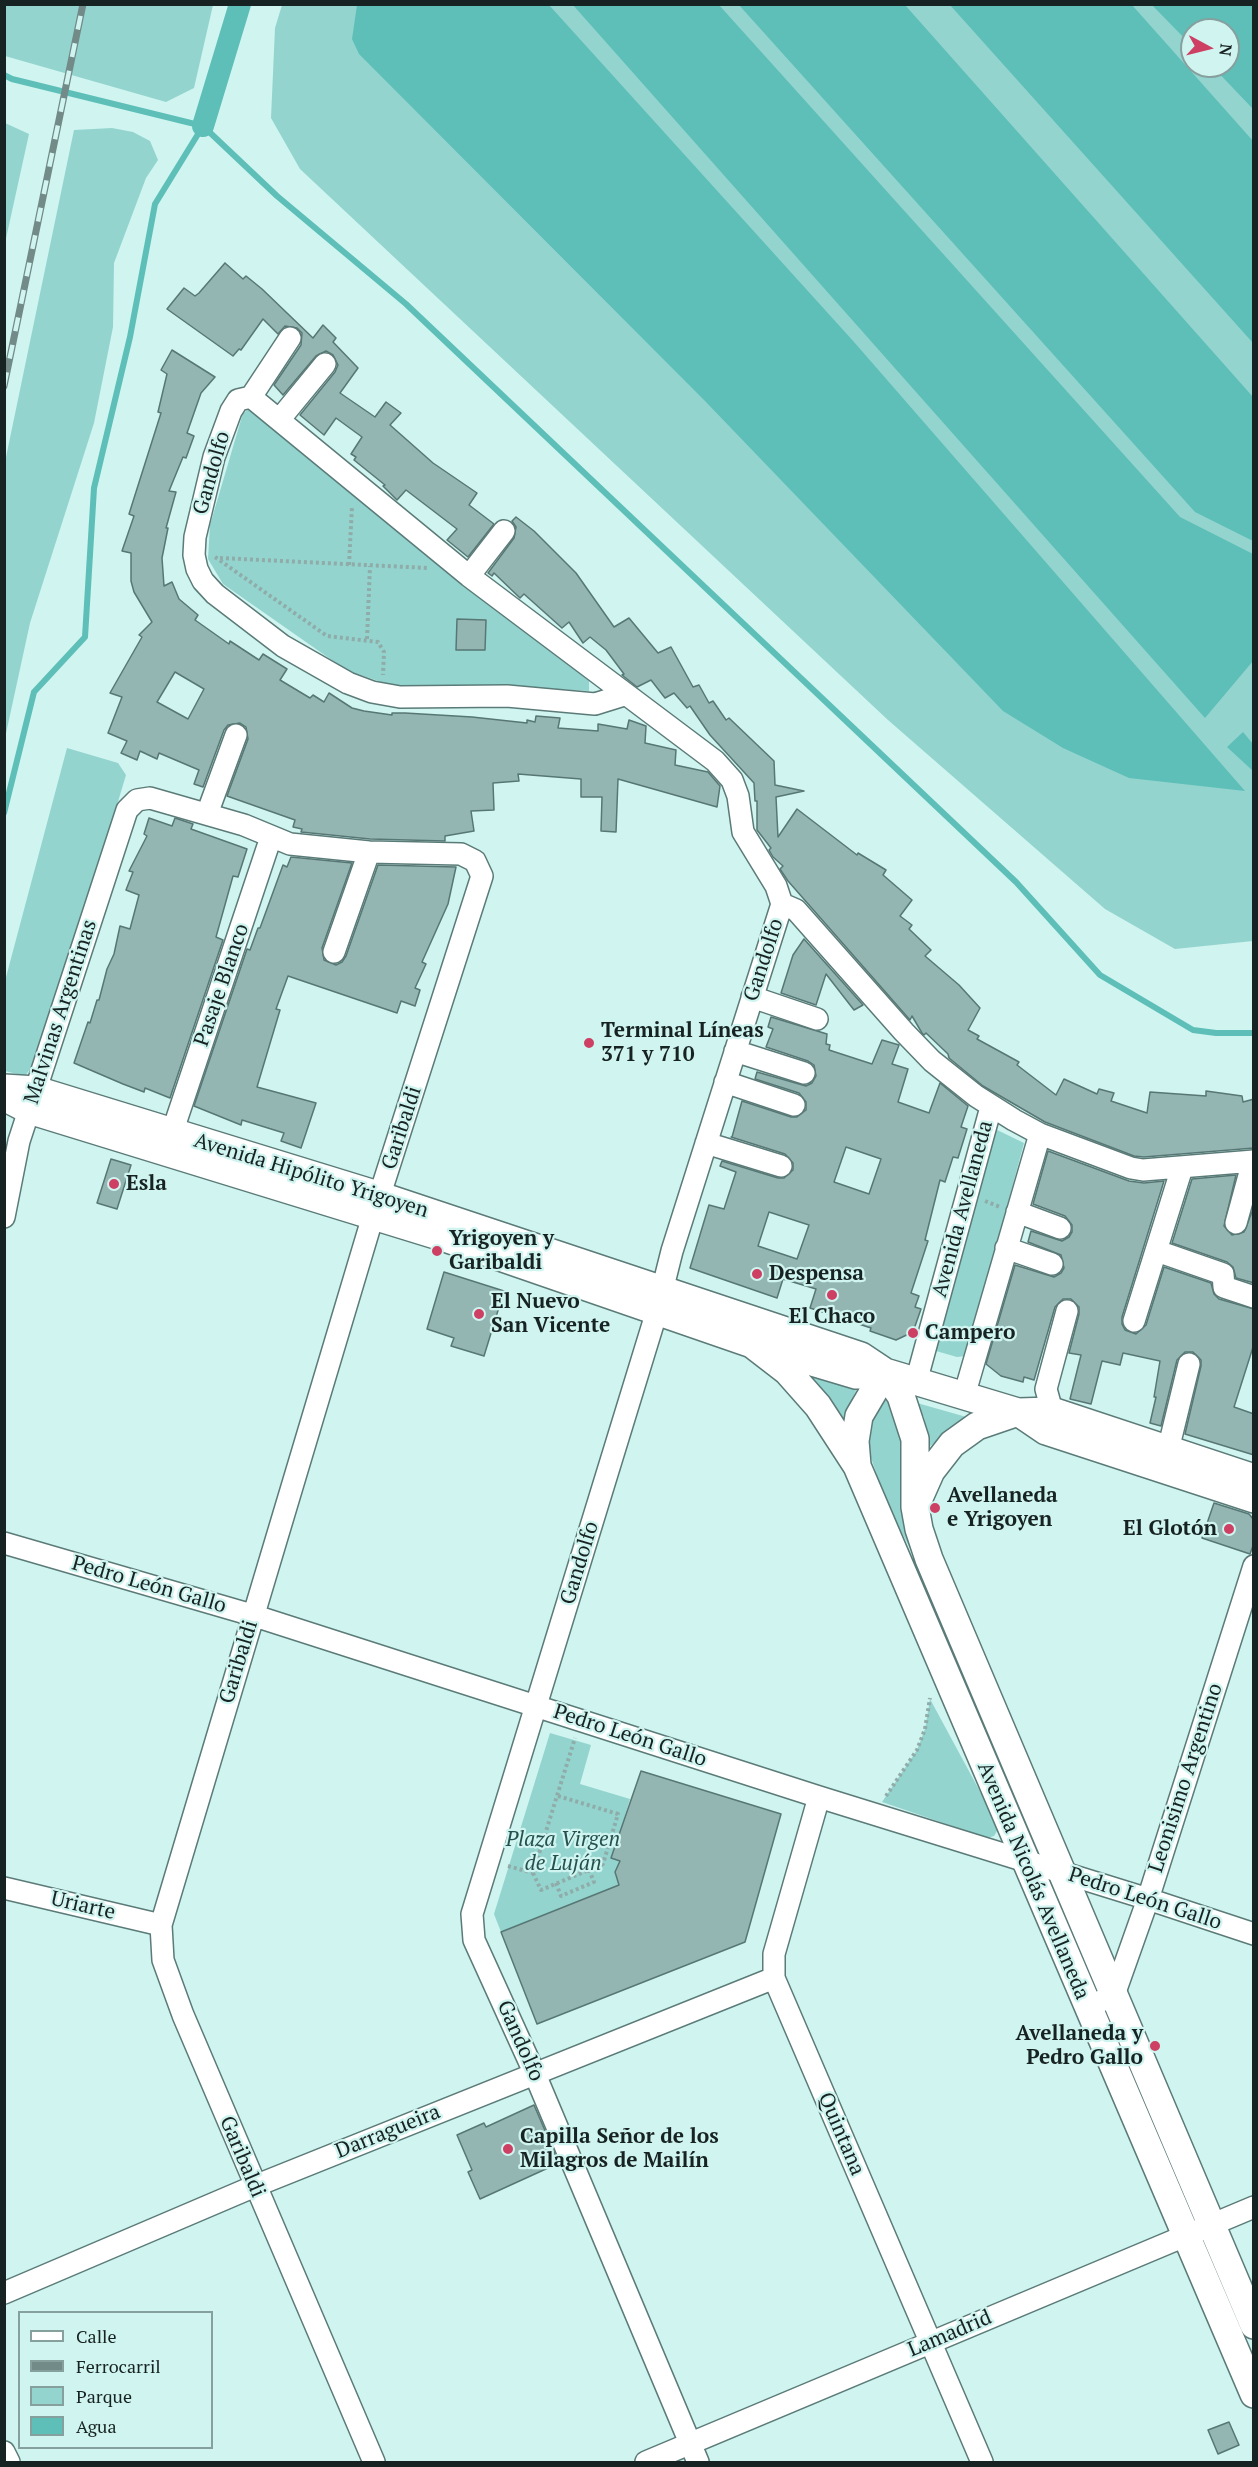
<!DOCTYPE html>
<html>
<head>
<meta charset="utf-8">
<style>
	body { margin:0 }
	#map { position:relative; width:1258px; height:2467px; overflow:hidden; background:#d0f4f0; font-family:"PT Serif",serif }
	canvas { display:block }
	.frame { position:absolute; inset:0; border:6px solid #162322; pointer-events:none }
	.legend { position:absolute; left:18px; top:2311px; width:195px; height:138px; box-sizing:border-box; background:#d0f4f0; border:2px solid #86a09e; margin:0; padding:8px 10px; list-style:none; font-size:18px; color:#162322 }
	.legend li { display:flex; align-items:center; gap:12px; height:30px }
	.legend b { width:30px; border:2px solid #86a09e }
	.north { position:absolute; left:1180px; top:18px; width:60px; height:60px; box-sizing:border-box; background:#d0f4f0; border:2px solid #86a09e; border-radius:50%; rotate:97deg; font-size:16px; font-weight:700; line-height:24px; text-align:center; color:#162322 }
	.north::after { content:''; display:block; margin:auto; width:21px; height:27px; background:#ce3f64; clip-path:polygon(50% 0,100% 100%,50% 72%,0 100%) }
</style>
</head>
<body>
<div id="map">
<canvas width="1258" height="2467"></canvas>
<div class="frame"></div>
<ul class="legend">
<li><b style="height:8px;background:#fff"></b>Calle</li>
<li><b style="height:8px;background:#728a88"></b>Ferrocarril</li>
<li><b style="height:16px;background:#93d4cf"></b>Parque</li>
<li><b style="height:16px;background:#5dbfb8"></b>Agua</li>
</ul>
<div class="north">N</div>
</div>
<script>
const ctx = document.querySelector('canvas').getContext('2d');
ctx.lineJoin = 'round';
function fill(path, color) { ctx.fillStyle = color; ctx.fill(path, 'evenodd'); }
const poly = rows => new Path2D(rows.map(r => 'M' + r).join(''));
function strokePath(path, color, width, dash) { ctx.strokeStyle = color; ctx.lineWidth = width; ctx.lineCap = dash ? 'butt' : 'round'; ctx.setLineDash(dash || []); ctx.stroke(path); }
function label(font, color, halo, rows, align = 'center') {
  ctx.font = font + ' "PT Serif",serif'; ctx.lineWidth = 4.5; ctx.setLineDash([]); ctx.textBaseline = 'middle'; ctx.strokeStyle = halo; ctx.fillStyle = color; for (const [text, x, y, turn = 0] of rows) {
    ctx.save(); ctx.translate(x, y); ctx.rotate((+turn || 0) * Math.PI / 180); ctx.textAlign = isNaN(turn) ? turn : align; if (halo) ctx.strokeText(text, 0, 0); ctx.fillText(text, 0, 0); ctx.restore();
  }
}
const green = poly([
	[4,5,5,4,213,5,194,88,166,102,5,56],
	[282,5,1253,5,1253,941,1175,949,1105,909,888,720,300,169,271,118,275,28],
	[1192,30,1228,30,1228,66,1192,66],
	[5,123,29,134,5,243],
	[112,128,133,132,150,141,158,160,146,178,114,263,113,327,94,423,30,623,5,738,5,462,74,130],
	[250,409,589,681,589,691,490,685,399,688,346,670,223,584,208,559,210,525,243,413],
	[67,748,118,763,126,775,43,1051,25,1076,5,1071,5,981],
	[993,1128,1024,1143,967,1356,957,1357,936,1351,933,1345],
	[793,1362,860,1382,852,1399,846,1429],
	[886,1393,907,1445,902,1500,903,1520,913,1554,888,1507,869,1452,866,1433,871,1411],
	[910,1401,970,1418,923,1451,926,1438,924,1417],
	[930,1699,997,1823,997,1831,994,1836,987,1838,882,1802,917,1750,925,1729],
	[550,1733,591,1745,580,1784,630,1799,612,1858,620,1861,615,1874,619,1885,501,1932,494,1914]
]);
const water = poly([
	[357,5,549,5,854,342,1245,791,1129,778,1063,748,1003,711,705,401,359,54,352,39],
	[573,5,719,5,1180,517,1253,554,1253,661,1205,718],
	[739,5,905,5,1253,397,1253,541,1195,512],
	[950,5,1132,5,1253,141,1253,343],
	[1152,5,1253,5,1253,109,1212,66,1228,66,1228,30,1192,30,1192,46],
	[1243,732,1253,744,1253,771,1227,747]
]);
const stream = poly([
	[4,75,12,79,203,126,277,196,406,304,1016,882,1100,975,1193,1030,1216,1033,1254,1033],
	[4,813,34,692,85,637,94,488,130,337,155,204,203,126]
]);
const canal = poly([
	[203,126,240,4]
]);
const building = poly([
	[225,263,243,279,246,276,262,289,313,338,323,325,336,338,333,342,358,368,340,393,375,417,386,402,401,413,390,425,433,463,477,493,469,505,494,524,468,557,447,540,457,529,406,490,397,500,383,486,385,485,354,460,356,457,351,454,362,437,336,418,324,435,300,415,335,372,338,365,333,355,326,351,316,356,283,395,274,385,301,345,302,333,297,328,285,326,278,334,263,319,241,350,239,349,233,356,167,309,184,288,195,296,199,293,225,263],
	[172,350,215,377,201,393,187,433,194,436,186,458,183,457,169,491,176,492,166,528,168,528,162,558,164,586,172,582,179,599,198,615,195,620,229,644,230,641,259,660,263,654,287,669,280,680,310,698,313,695,324,702,329,693,352,708,364,711,392,715,392,713,405,713,472,717,527,723,527,720,535,722,536,716,560,718,558,728,598,731,598,724,627,729,629,720,646,726,645,743,676,750,675,765,708,772,720,786,717,807,618,779,616,832,601,831,602,797,581,797,581,779,518,774,519,781,493,783,494,810,471,811,474,831,445,836,445,841,370,839,301,832,302,829,293,827,295,820,227,796,248,739,246,727,240,723,228,725,224,730,203,787,194,784,199,770,159,753,157,759,140,751,137,760,121,753,127,741,108,733,122,697,110,693,142,637,139,635,152,622,134,592,131,581,131,553,122,551,134,516,129,514,161,413,158,412,167,374,161,370,172,350],
	[175,672,204,689,188,719,157,702,175,672],
	[516,517,534,531,576,573,614,627,629,618,658,653,671,647,693,687,699,685,709,703,713,701,726,720,729,718,774,761,775,785,804,791,776,797,778,837,797,809,857,855,858,853,886,870,883,875,912,900,900,916,912,925,909,929,931,950,925,956,959,985,980,1008,968,1030,979,1036,977,1039,1019,1062,1017,1065,1056,1095,1064,1079,1097,1094,1099,1089,1114,1093,1111,1101,1147,1113,1150,1092,1206,1096,1206,1091,1242,1096,1243,1102,1254,1099,1254,1148,1144,1157,1134,1156,1045,1122,983,1086,949,1058,948,1054,926,1033,924,1035,922,1033,912,1016,910,1020,788,881,780,869,783,866,773,857,769,850,771,848,757,830,757,801,755,801,754,783,710,735,690,706,687,708,674,693,665,698,651,680,637,687,622,675,624,674,606,650,590,637,583,643,569,622,562,628,524,594,520,598,494,573,492,576,488,573,514,538,516,527,512,521,516,517],
	[457,619,486,620,485,650,456,650,457,619],
	[149,818,172,826,175,818,193,824,191,829,247,849,238,877,233,876,216,937,223,940,170,1098,145,1088,144,1092,123,1084,74,1063,88,1022,90,1023,97,1000,99,1000,107,969,114,954,120,926,130,929,139,895,126,890,133,872,129,871,147,836,144,834,149,818],
	[291,857,352,863,322,948,324,960,336,965,342,962,346,956,378,865,456,867,448,904,422,962,426,964,415,988,420,990,415,1006,401,1001,397,1013,288,976,276,1009,280,1010,257,1087,316,1103,301,1148,281,1141,284,1133,242,1120,241,1125,194,1106,247,949,250,950,258,928,260,928,283,865,287,867,291,857],
	[804,939,863,1005,854,1010,826,974,816,1005,781,993,793,955,804,939],
	[771,1017,827,1034,826,1044,830,1045,829,1050,872,1064,882,1040,899,1045,892,1064,908,1069,898,1102,929,1113,940,1083,968,1106,961,1127,967,1129,958,1158,953,1157,945,1182,940,1180,925,1240,928,1241,911,1293,919,1296,915,1307,921,1309,913,1332,896,1340,870,1331,871,1328,810,1308,816,1289,783,1279,777,1298,690,1268,709,1205,724,1209,736,1172,720,1166,722,1161,778,1178,784,1178,793,1170,793,1163,785,1154,731,1137,732,1137,742,1101,791,1117,797,1117,806,1110,806,1102,799,1093,755,1079,757,1072,806,1086,812,1083,816,1076,814,1065,808,1061,766,1047,773,1029,768,1027,771,1017],
	[846,1147,881,1159,869,1194,834,1182,846,1147],
	[769,1212,809,1225,797,1259,758,1246,769,1212],
	[1048,1151,1129,1181,1144,1183,1164,1181,1122,1317,1122,1324,1125,1330,1136,1334,1146,1325,1164,1267,1211,1283,1214,1294,1219,1299,1254,1309,1254,1344,1234,1407,1254,1414,1254,1455,1185,1434,1201,1366,1201,1360,1193,1352,1185,1352,1177,1360,1161,1426,1150,1423,1156,1397,1154,1397,1160,1361,1123,1353,1120,1365,1102,1361,1091,1404,1070,1399,1081,1355,1069,1353,1079,1314,1079,1307,1071,1299,1063,1299,1055,1307,1034,1380,1024,1377,1023,1382,1001,1376,986,1364,1015,1265,1054,1277,1061,1273,1064,1268,1061,1255,1028,1242,1031,1231,1062,1241,1069,1237,1072,1232,1072,1225,1065,1216,1033,1204,1048,1151],
	[111,1159,131,1165,117,1209,97,1203,111,1159],
	[1236,1175,1224,1226,1232,1235,1244,1232,1254,1207,1254,1283,1236,1278,1233,1267,1227,1262,1172,1243,1192,1179,1236,1175],
	[444,1272,504,1291,484,1356,451,1346,454,1338,427,1329,444,1272],
	[1214,1503,1249,1514,1254,1520,1254,1543,1250,1554,1202,1538,1214,1503],
	[641,1771,781,1814,745,1942,537,2024,501,1932,619,1885,615,1872,620,1861,611,1858,641,1771],
	[534,2105,559,2163,480,2199,468,2172,472,2170,457,2135,484,2123,486,2127,534,2105],
	[1229,2422,1239,2445,1218,2454,1208,2430,1229,2422]
]);
const path = poly([
	[215,557,327,636,378,642,384,652,383,675],
	[220,558,428,568],
	[349,565,352,506],
	[367,639,370,566],
	[985,1201,1000,1207],
	[558,1796,618,1814,603,1864,541,1890,533,1873,575,1738],
	[886,1796,917,1750,925,1729,930,1698],
	[508,1866,533,1873],
	[556,1883,561,1896,594,1882,589,1870]
]);
const minor = poly([
	[251,397,469,576,715,761,732,780,738,796,743,832,776,886,782,904,672,1251,657,1311,472,1914,474,1940,534,2072,698,2462],
	[251,397,238,400,231,411,214,457,195,537,194,555,197,569,203,581,215,594,283,646,348,683,372,692,400,697,507,696,595,704,624,695],
	[251,397,290,338],
	[279,420,325,364],
	[469,576,504,531],
	[207,814,236,735],
	[782,904,796,910,904,1032,932,1061,976,1096,1014,1120,1040,1134,1131,1168,1143,1170,1254,1161],
	[334,952,369,852],
	[752,997,817,1019],
	[735,1051,804,1073],
	[725,1082,794,1105],
	[172,1133,271,837],
	[706,1143,781,1166],
	[1017,1212,1060,1228],
	[4,1217,19,1141,127,810,137,800,150,798,244,825,290,844,369,852,461,854,475,861,482,876,373,1216,161,1925,163,1960,183,2015,374,2462],
	[1236,1223,1253,1161],
	[1006,1248,1052,1264],
	[1157,1251,1223,1274,1224,1287,1254,1297],
	[1134,1321,1181,1171],
	[916,1382,991,1107],
	[964,1396,1040,1134],
	[1052,1411,1046,1389,1067,1311],
	[1168,1450,1189,1364],
	[4,1543,252,1615,819,1797,1148,1899,1254,1934],
	[819,1797,774,1954,774,1978,982,2462],
	[4,1888,161,1925],
	[1088,2007,1114,1995,1148,1899,1254,1566],
	[4,2293,255,2186,774,1978],
	[4,2452,9,2462],
	[646,2462,1254,2207]
]);
const major = poly([
	[4,1088,36,1090,381,1196,861,1356,885,1372,1018,1412,1046,1431,1254,1499],
	[4,1097,29,1110,442,1237,752,1344,856,1375,885,1372],
	[752,1344,787,1371,818,1406,857,1466,1254,2394],
	[885,1372,901,1396,915,1439,915,1507,919,1529,929,1559,1254,2325],
	[857,1465,855,1441,859,1416,885,1372],
	[919,1498,931,1471,952,1444,977,1426,1018,1412,1052,1411,1254,1478]
]);
const rail = poly([
	[4,386,83,4]
]);
const markers = [
	[589,1043,6,"#ce3f64"],
	[114,1184,6,"#ce3f64"],
	[437,1251,6,"#ce3f64"],
	[757,1274,6,"#ce3f64"],
	[832,1295,6,"#ce3f64"],
	[479,1314,6,"#ce3f64"],
	[913,1333,6,"#ce3f64"],
	[935,1508,6,"#ce3f64"],
	[1229,1529,6,"#ce3f64"],
	[1155,2046,6,"#ce3f64"],
	[508,2149,6,"#ce3f64"]
];
const streetNames = [
	["Gandolfo",212,473,-74],
	["Gandolfo",764,960,-72],
	["Pasaje Blanco",222,985,-71],
	["Malvinas Argentinas",61,1012,-72],
	["Garibaldi",402,1128,-72],
	["Avenida Hipólito Yrigoyen",311,1176,17],
	["Avenida Avellaneda",963,1209,-75],
	["Gandolfo",580,1563,-73],
	["Pedro León Gallo",149,1585,16],
	["Garibaldi",239,1662,-73],
	["Pedro León Gallo",630,1736,18],
	["Leonisimo Argentino",1186,1778,-72],
	["Avenida Nicolás Avellaneda",1033,1881,67],
	["Pedro León Gallo",1145,1899,18],
	["Uriarte",83,1906,13],
	["Gandolfo",520,2041,66],
	["Darragueira",388,2132,-22],
	["Quintana",841,2134,67],
	["Garibaldi",242,2157,67],
	["Lamadrid",950,2334,-23]
];
const poiNames = [
	["Terminal Líneas",601,1031],
	["371 y 710",601,1055],
	["Esla",126,1184],
	["Yrigoyen y",449,1239],
	["Garibaldi",449,1263],
	["Despensa",769,1274],
	["El Nuevo",491,1302],
	["San Vicente",491,1326],
	["El Chaco",832,1317,"center"],
	["Campero",925,1333],
	["Avellaneda",947,1496],
	["e Yrigoyen",947,1520],
	["El Glotón",1217,1529,"right"],
	["Avellaneda y",1143,2034,"right"],
	["Pedro Gallo",1143,2058,"right"],
	["Capilla Señor de los",520,2137],
	["Milagros de Mailín",520,2161]
];
const parkNames = [
	["Plaza Virgen",563,1840],
	["de Luján",563,1864]
];
fill(green, '#93d4cf');
fill(water, '#5dbfb8');
strokePath(stream, '#5dbfb8', 6);
strokePath(canal, '#5dbfb8', 22);
fill(building, '#94b6b2');
strokePath(building, '#577774', 1.5);
strokePath(minor, '#5b7b78', 24);
strokePath(major, '#5b7b78', 30);
strokePath(path, '#90aca9', 4, [3, 3]);
strokePath(minor, '#fff', 21);
strokePath(major, '#fff', 27);
strokePath(rail, '#728a88', 7);
strokePath(rail, '#d0f4f0', 4.5, [14]);
for (const [x, y, r, color] of markers) { const dot = new Path2D(); dot.arc(x, y, r, 0, 2 * Math.PI); ctx.fillStyle = color; ctx.fill(dot); strokePath(dot, '#d0f4f0', 2); }
label('21px', '#162322', '#d0f4f0', streetNames);
label('bold 21px', '#162322', '#d0f4f0', poiNames, 'left');
label('italic 21px', '#24504d', '#d0f4f0', parkNames);
</script>
</body>
</html>
